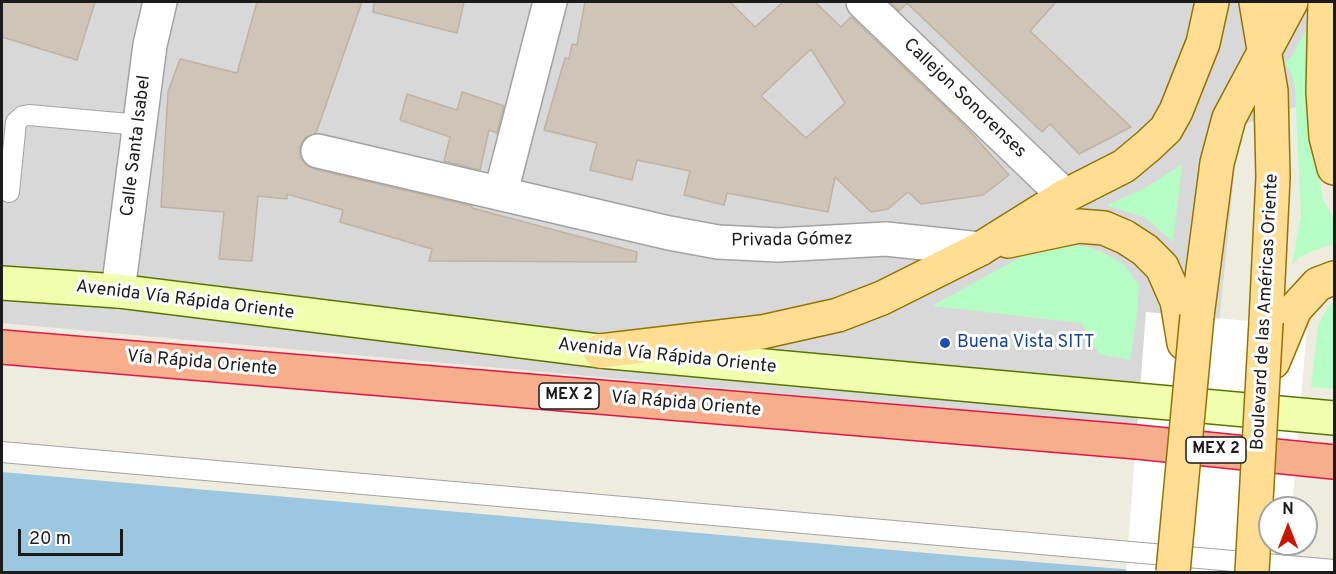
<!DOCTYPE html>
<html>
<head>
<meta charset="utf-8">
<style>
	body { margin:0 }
	#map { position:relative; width:1336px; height:574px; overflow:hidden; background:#eeebdf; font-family:Overpass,sans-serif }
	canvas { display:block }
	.frame { position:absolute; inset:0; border:3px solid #1b1b1b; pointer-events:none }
	.north { position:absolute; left:1258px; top:496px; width:60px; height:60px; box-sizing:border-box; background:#fff; border:2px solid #a4a4a4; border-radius:50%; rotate:0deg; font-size:16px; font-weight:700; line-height:24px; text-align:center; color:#1b1b1b }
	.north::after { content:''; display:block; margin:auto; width:21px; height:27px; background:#c61800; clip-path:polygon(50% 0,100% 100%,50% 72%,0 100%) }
	.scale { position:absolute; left:18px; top:529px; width:105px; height:27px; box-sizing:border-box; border:3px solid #1b1b1b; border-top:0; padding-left:8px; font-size:18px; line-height:21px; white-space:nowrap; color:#1b1b1b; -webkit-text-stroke:4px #fff; paint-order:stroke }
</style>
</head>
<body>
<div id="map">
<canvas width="1336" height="574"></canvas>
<div class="frame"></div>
<div class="north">N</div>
<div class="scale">20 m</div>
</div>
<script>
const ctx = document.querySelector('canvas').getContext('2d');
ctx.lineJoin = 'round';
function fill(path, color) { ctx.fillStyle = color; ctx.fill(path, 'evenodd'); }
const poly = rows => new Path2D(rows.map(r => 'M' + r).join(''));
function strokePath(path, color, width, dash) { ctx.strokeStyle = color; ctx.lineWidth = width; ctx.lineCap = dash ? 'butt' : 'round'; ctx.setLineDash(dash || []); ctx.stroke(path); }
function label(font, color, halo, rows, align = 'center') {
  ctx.font = font + ' Overpass,sans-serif'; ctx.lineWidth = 6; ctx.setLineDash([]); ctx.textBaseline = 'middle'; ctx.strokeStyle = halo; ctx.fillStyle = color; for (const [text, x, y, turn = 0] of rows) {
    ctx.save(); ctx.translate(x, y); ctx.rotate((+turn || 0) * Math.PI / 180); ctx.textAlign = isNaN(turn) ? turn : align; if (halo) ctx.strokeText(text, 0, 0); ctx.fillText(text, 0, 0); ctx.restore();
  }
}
const residential = poly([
	[2,2,1334,2,1325,97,1239,126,1208,432,2,323]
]);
const park = poly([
	[1309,24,1317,165,1323,199,1334,219,1334,244,1312,251,1299,258,1292,265,1301,216,1295,89,1292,74,1285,62,1291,58],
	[1182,164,1173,242,1146,218,1107,205,1145,188],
	[1053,246,1084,246,1102,252,1123,264,1139,285,1136,322,1130,360,1099,354,1081,323,932,306,1026,254],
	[1334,302,1334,389,1311,387,1318,325,1329,305]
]);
const water = poly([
	[2,472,973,557,1159,572,2,572]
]);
const pier = poly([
	[1146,312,1307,326,1292,508,1270,508,1270,544,1289,544,1286,572,1126,572]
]);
const building = poly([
	[2,2,95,2,77,60,2,37,2,2],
	[257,2,362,2,316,133,305,138,300,146,300,156,306,165,314,169,472,206,472,208,637,252,636,262,429,261,432,249,340,222,343,210,287,194,287,199,258,196,252,261,219,259,224,212,161,207,168,92,180,59,237,73,257,2],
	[374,2,464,2,457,33,373,12,374,2],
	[585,2,730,2,755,27,783,2,815,2,841,27,851,17,964,125,1009,175,983,195,921,204,908,192,888,209,871,212,835,177,828,212,727,193,724,205,684,195,690,171,637,160,632,180,590,170,597,143,544,130,565,58,569,59,572,44,577,45,585,2],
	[811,49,845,103,806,138,761,96,811,49],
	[890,2,1056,2,1030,31,1131,127,1079,154,1050,124,1042,132,907,3,899,11,890,2],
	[462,92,504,106,497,133,489,130,480,170,444,161,450,137,400,120,407,94,457,110,462,92]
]);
const service = poly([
	[9,192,16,122,23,116,29,115,140,125],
	[2,452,1334,570]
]);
const minor = poly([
	[863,2,1065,196],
	[318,151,669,233,718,242,778,245,886,239,980,249],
	[501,192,550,2],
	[118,291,150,45,160,2]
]);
const secondary = poly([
	[2,283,118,291,600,351,1334,418]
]);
const primary = poly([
	[1256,2,1271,91,1273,177,1266,322],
	[1325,2,1323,92,1326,137,1334,168],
	[1008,241,1079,226,1104,228,1125,237,1145,250,1162,267,1177,301,1184,343],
	[1197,316,1217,163,1229,118,1291,2],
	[600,351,762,332,838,315,882,298,980,249,1065,196,1124,166,1148,146,1166,129,1176,111,1203,43,1212,2],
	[1273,362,1295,309,1318,284,1334,278]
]);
const trunk = poly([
	[2,347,1137,442,1334,462]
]);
const primaryBridge = poly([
	[1173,572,1197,316],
	[1252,572,1266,322]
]);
const markers = [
	[945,343,6,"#1a4fb4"]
];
const shields = [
	[569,396,60],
	[1216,450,60]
];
const shieldNames = [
	["MEX 2",569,396],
	["MEX 2",1216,450]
];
const streetNames = [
	["Callejon Sonorenses",964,99,44],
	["Calle Santa Isabel",137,146,-83],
	["Privada Gómez",792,241,-1],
	["Avenida Vía Rápida Oriente",185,301,7],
	["Boulevard de las Américas Oriente",1266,312,-87],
	["Avenida Vía Rápida Oriente",667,357,6],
	["Vía Rápida Oriente",202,364,5],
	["Vía Rápida Oriente",686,405,5]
];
const transitNames = [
	["Buena Vista SITT",957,343]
];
fill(residential, '#d9d8d8');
fill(park, '#b6fdc5');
fill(water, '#9bc8e0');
fill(pier, '#fff');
fill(building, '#cec4b8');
strokePath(building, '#c0b2a1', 1.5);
strokePath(service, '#a2a2a2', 22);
strokePath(minor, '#a2a2a2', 36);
strokePath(secondary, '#5a7400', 36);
strokePath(primary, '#927300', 36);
strokePath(trunk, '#e21643', 36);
strokePath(service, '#fff', 20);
strokePath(minor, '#fff', 33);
strokePath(secondary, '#f0fead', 33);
strokePath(primary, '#ffdd93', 33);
strokePath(trunk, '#f6ae8d', 33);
strokePath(primaryBridge, '#927300', 36, []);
strokePath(primaryBridge, '#ffdd93', 33);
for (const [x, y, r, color] of markers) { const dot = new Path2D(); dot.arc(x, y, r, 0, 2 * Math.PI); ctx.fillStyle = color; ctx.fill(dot); strokePath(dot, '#fff', 2); }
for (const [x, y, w] of shields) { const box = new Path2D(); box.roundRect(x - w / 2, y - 13, w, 26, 4.5); ctx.fillStyle = '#fff'; ctx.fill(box); strokePath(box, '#1b1b1b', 1.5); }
label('bold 16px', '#1b1b1b', null, shieldNames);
label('18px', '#1b1b1b', '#fff', streetNames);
label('18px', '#164399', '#fff', transitNames, 'left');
</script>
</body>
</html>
